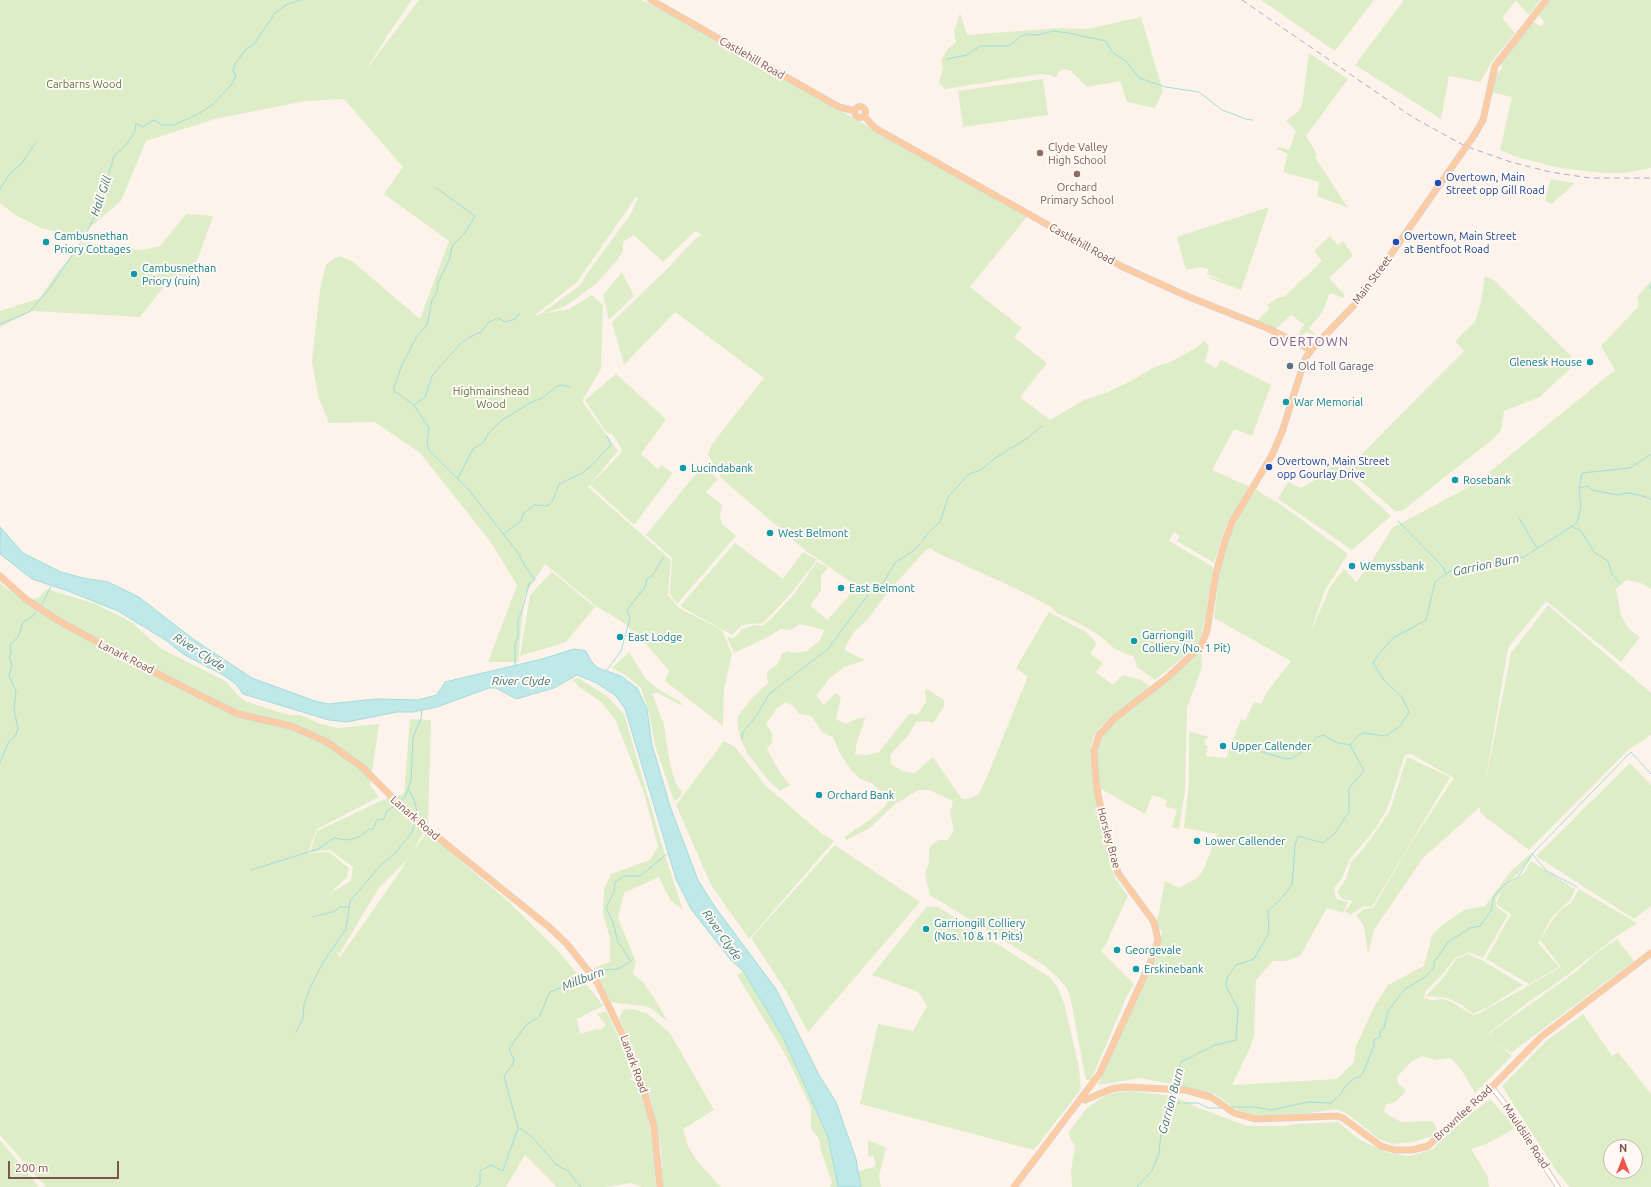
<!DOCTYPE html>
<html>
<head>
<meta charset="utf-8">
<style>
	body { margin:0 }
	#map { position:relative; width:1651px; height:1187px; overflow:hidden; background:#fdf3eb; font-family:Ubuntu,sans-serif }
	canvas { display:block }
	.north { position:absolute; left:1603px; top:1139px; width:40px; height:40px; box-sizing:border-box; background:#fff8f3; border:1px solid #cab7b0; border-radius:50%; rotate:0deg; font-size:11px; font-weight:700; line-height:16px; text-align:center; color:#7b554c }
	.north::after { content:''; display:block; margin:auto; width:14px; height:18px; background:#eb564d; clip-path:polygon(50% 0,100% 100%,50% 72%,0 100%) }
	.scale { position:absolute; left:8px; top:1161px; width:111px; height:18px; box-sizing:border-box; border:2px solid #7b554c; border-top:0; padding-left:5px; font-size:12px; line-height:14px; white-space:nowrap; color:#7b554c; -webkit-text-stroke:3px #fff8f3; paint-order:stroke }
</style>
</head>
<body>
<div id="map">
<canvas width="1651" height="1187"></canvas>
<div class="north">N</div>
<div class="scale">200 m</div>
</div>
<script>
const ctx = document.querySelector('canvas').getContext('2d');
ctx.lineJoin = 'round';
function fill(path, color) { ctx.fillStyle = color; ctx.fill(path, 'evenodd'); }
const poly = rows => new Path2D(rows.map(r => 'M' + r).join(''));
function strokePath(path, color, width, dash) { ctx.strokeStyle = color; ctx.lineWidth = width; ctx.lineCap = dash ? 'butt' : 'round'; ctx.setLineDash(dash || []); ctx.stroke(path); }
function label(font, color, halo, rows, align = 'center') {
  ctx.font = font + ' Ubuntu,sans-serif'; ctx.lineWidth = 4; ctx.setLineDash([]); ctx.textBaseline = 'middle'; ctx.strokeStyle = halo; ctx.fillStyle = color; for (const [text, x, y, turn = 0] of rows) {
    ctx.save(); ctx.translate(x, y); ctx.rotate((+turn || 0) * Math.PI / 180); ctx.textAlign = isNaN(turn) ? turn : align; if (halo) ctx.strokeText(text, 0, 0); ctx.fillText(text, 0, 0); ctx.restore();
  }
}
const green = poly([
	[0,0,412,0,391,30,365,71,419,0,641,0,665,11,1026,216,1026,218,970,287,1022,328,1014,337,1047,363,1020,397,1050,420,1084,400,1106,393,1135,379,1154,367,1168,363,1196,348,1204,341,1209,346,1205,362,1216,368,1221,360,1271,385,1252,436,1234,429,1212,470,1250,487,1227,523,1214,563,1177,541,1180,536,1174,532,1169,541,1213,567,1205,621,1199,644,1155,680,1137,667,1134,657,1115,649,1100,636,1082,625,1057,613,1051,607,1017,589,935,552,931,548,925,551,888,592,867,620,853,633,844,650,865,660,844,667,829,679,816,696,824,705,836,693,841,697,836,719,845,724,856,719,866,717,857,742,855,754,867,755,879,752,909,714,918,714,926,702,925,688,944,700,944,707,933,723,925,721,916,722,908,736,890,755,891,764,902,771,915,773,933,757,962,799,969,799,979,793,987,777,1027,678,1029,678,1016,668,1049,612,1086,632,1097,643,1090,654,1103,663,1096,672,1113,685,1123,675,1141,680,1150,686,1100,727,1094,735,1091,746,1091,771,1111,865,1115,878,1128,896,1105,946,1101,951,1134,984,1126,998,1091,1080,1086,1080,1085,1076,1071,1000,1067,988,1058,978,1042,964,930,895,925,874,929,862,929,848,938,840,948,840,954,830,950,813,953,801,929,790,919,790,895,804,870,828,847,840,844,837,871,819,884,807,890,798,871,783,860,779,851,770,839,752,833,737,823,733,811,716,799,714,793,706,786,702,777,708,766,724,772,733,772,742,767,749,781,774,790,785,780,791,768,780,747,753,739,735,737,717,752,698,768,683,767,672,777,665,782,654,788,651,794,653,807,651,820,640,824,630,800,624,791,630,781,629,768,637,734,653,727,637,734,638,742,629,755,625,762,626,773,617,794,594,817,562,828,567,821,576,821,591,810,605,827,620,848,597,854,584,806,551,721,478,708,454,712,444,764,378,675,312,624,365,612,322,667,269,691,243,699,236,703,236,695,231,663,262,634,235,623,242,623,251,617,260,596,284,564,307,542,314,569,309,592,295,603,305,601,369,582,401,618,451,588,487,671,560,668,595,679,608,722,630,732,654,724,689,723,726,665,681,669,671,647,645,624,623,596,606,545,564,524,596,518,662,488,662,517,585,490,541,420,453,375,422,329,423,318,396,312,361,320,290,326,264,339,256,352,261,420,319,449,241,384,194,403,167,344,99,306,101,215,119,146,141,121,201,79,237,41,228,15,215,0,203],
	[636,197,638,198,630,215,584,278,582,284,539,315,534,316,577,282],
	[1261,0,1374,0,1335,51],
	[1404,0,1540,0,1529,15,1516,1,1502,18,1515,33,1493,60,1480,82,1449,76,1441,119,1355,65],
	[1550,0,1651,0,1651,168,1625,173,1603,173,1560,168,1516,157,1500,150,1512,97,1491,92,1497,74,1502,68,1501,64,1532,22,1542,26,1544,22,1539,15],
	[960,13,967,35,1060,28,1088,29,1141,17,1163,91,1155,108,1127,102,1120,81,1087,87,1071,71,1065,69,1059,71,1056,78,1050,75,1040,74,945,89,939,83,943,68,941,61,947,50,956,42,954,31],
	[1309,53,1348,79,1306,136,1317,154,1315,157,1348,208,1317,196,1319,182,1283,172,1288,154,1277,149,1278,147,1289,150,1296,131,1286,121,1299,111,1302,105],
	[1043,79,1048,115,963,127,958,91],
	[1551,179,1575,183,1552,204,1545,201],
	[1269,207,1241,290,1208,278,1210,277,1225,281,1207,274,1208,269,1201,267,1186,270,1177,237],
	[186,214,213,216,192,275,172,276,140,317,32,311,0,327,0,311,40,298,56,274,82,243,143,250,160,246],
	[1330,236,1338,245,1343,241,1353,255,1329,278,1344,294,1344,298,1330,293,1322,313,1309,328,1315,334,1315,335,1306,332,1298,340,1296,339,1303,326,1305,325,1291,315,1276,329,1257,321,1270,308,1267,305,1279,297,1284,297,1322,261,1314,251],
	[622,272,634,296,609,320,603,295],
	[1485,276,1494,280,1577,362,1540,397,1504,411,1501,430,1493,439,1402,511,1395,511,1347,469,1464,351,1455,341,1475,322,1481,302],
	[1651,281,1651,589,1641,583,1627,580,1616,589,1621,615,1629,629,1640,637,1621,662,1546,601,1508,648,1485,784,1511,653,1548,605,1651,693,1651,735,1628,750,1529,850,1480,813,1480,807,1423,858,1374,930,1368,954,1364,926,1356,915,1364,909,1373,908,1409,846,1454,778,1411,754,1405,755,1388,807,1376,828,1350,859,1341,880,1334,887,1336,899,1348,902,1343,913,1327,908,1300,956,1285,961,1273,961,1256,980,1254,1036,1250,1048,1232,1085,1337,1079,1354,1062,1356,1046,1374,1007,1388,985,1424,966,1432,935,1440,927,1464,910,1485,906,1510,872,1529,855,1532,858,1505,887,1524,873,1531,861,1575,889,1571,899,1551,918,1538,943,1559,967,1529,984,1486,959,1511,914,1496,904,1502,890,1496,899,1496,906,1508,915,1483,958,1469,952,1455,958,1442,975,1425,992,1424,998,1431,1000,1443,999,1453,1003,1473,1015,1478,1014,1561,967,1540,940,1553,919,1562,909,1570,904,1579,889,1637,923,1617,936,1561,980,1527,1003,1489,1033,1495,1040,1490,1033,1574,973,1598,952,1617,939,1634,961,1511,1053,1498,1044,1512,1056,1475,1093,1462,1071,1451,1058,1436,1060,1422,1056,1411,1062,1397,1077,1398,1083,1406,1091,1395,1102,1385,1105,1384,1112,1401,1122,1433,1121,1438,1131,1430,1137,1413,1142,1393,1144,1379,1139,1349,1115,1337,1109,1310,1113,1255,1116,1237,1110,1215,1094,1177,1085,1141,1078,1098,1085,1157,956,1162,933,1157,923,1165,881,1179,888,1197,878,1204,869,1217,834,1184,828,1184,826,1189,783,1189,731,1209,737,1205,739,1205,745,1208,746,1206,756,1226,758,1241,719,1245,721,1254,702,1261,704,1267,692,1291,661,1214,618,1220,568,1228,539,1243,509,1256,490,1283,506,1348,554,1325,590,1309,637,1330,587,1344,569,1356,582,1368,567,1392,528,1476,483,1615,370,1601,346,1639,306,1637,297],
	[616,374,666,419,641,454,658,469,661,465,673,473,634,525,590,485,622,452,621,448,612,434,606,432,585,400],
	[1333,463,1391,516,1352,550,1278,499,1288,482,1301,488,1312,482],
	[703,465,718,479,706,492,722,505,720,517,722,524,736,536,677,604,670,594,672,558,646,535],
	[735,543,783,579,803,552,817,560,789,596,763,623,742,625,732,635,680,606],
	[552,572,595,607,566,642,520,656,530,595],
	[0,583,29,605,34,598,37,599,47,589,96,604,131,622,160,648,227,682,238,696,247,702,289,715,301,715,320,724,338,728,379,724,370,785,379,797,317,829,308,853,329,852,349,868,347,877,329,894,351,881,353,867,330,850,310,852,317,831,387,798,404,794,410,719,431,720,428,824,412,853,427,832,511,904,559,952,596,996,603,1006,577,1019,580,1034,597,1029,601,1030,606,1025,597,1014,606,1011,635,1072,636,1077,629,1078,639,1085,645,1102,653,1147,656,1187,642,1187,631,1183,606,1187,557,1187,525,1155,506,1187,46,1187,0,1135],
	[408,859,395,879,340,957,336,952,340,953,378,889],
	[1201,651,1202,667,1187,708,1185,791,1179,829,1172,827,1177,810,1165,806,1167,800,1152,795,1145,814,1101,789,1097,765,1097,752,1102,737,1111,726],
	[629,652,646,679,658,689,679,701,683,706,658,693,652,693,664,725,670,764,676,784,682,792,679,798,674,801,655,745,649,713,641,688,627,676,612,668],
	[578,678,607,696,624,714,667,862,683,910,670,900,659,877,624,893,618,918,636,962,633,974,643,982,653,996,668,1022,649,1007,611,1002,594,968,610,962,610,938,603,914,604,889,611,874,650,860,658,846,644,793,615,719,601,702,579,687,573,680],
	[724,741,735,747,766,786,821,833,834,841,749,939,711,885,676,805],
	[1407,757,1450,777,1372,907,1364,906,1350,915,1345,911,1353,901,1342,899,1337,892,1346,879,1351,862,1364,848,1390,811],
	[1630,763,1651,785,1651,906,1634,919,1536,856],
	[835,845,920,902,808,1032,786,991,751,938],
	[927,906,938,907,1048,976,1057,986,1064,1003,1079,1067,1081,1089,1034,1150,860,1104,878,1024,913,1031,927,1006,918,992,872,975],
	[1468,954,1483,961,1523,985,1488,1007,1473,1014,1462,1005,1447,998,1426,996,1443,978,1456,959],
	[744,971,783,1037,828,1137,838,1187,830,1187,832,1182,821,1151,819,1139,811,1129,811,1107,784,1052,737,975],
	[633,1009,648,1014,670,1033,714,1110,683,1129,688,1146,697,1161,721,1187,663,1187,661,1149,651,1101,634,1049,619,1018,623,1010],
	[1583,1014,1612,1056,1618,1052,1651,1094,1651,1187,1570,1187,1557,1172,1502,1086,1546,1041],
	[1611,1147,1635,1147,1635,1171,1611,1171],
	[1129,1091,1174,1096,1194,1106,1247,1126,1284,1126,1298,1124,1338,1122,1360,1140,1389,1153,1410,1156,1433,1149,1450,1130,1490,1099,1516,1128,1486,1144,1471,1149,1488,1177,1489,1187,1072,1187,1071,1170,1075,1147,1068,1133,1087,1108,1100,1099,1108,1094],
	[0,1140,36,1183,38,1187,0,1187],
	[868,1140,886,1148,879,1176,881,1187,861,1187,859,1171,874,1167,876,1164,873,1156,868,1157]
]);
const water = poly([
	[0,527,23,553,61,572,83,578,108,582,139,597,193,639,252,678,315,701,328,704,376,699,418,700,437,695,445,682,542,659,574,649,586,651,591,661,598,668,621,676,637,688,647,709,652,745,671,809,698,880,715,907,776,989,819,1075,836,1102,856,1159,861,1187,838,1187,828,1137,783,1037,744,972,730,959,691,909,676,879,625,709,616,696,595,682,577,675,554,688,516,699,496,688,489,688,437,707,413,712,397,712,347,722,329,720,243,694,236,684,223,675,183,654,167,641,118,611,68,591,32,579,0,554,0,527]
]);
const stream = poly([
	[947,59,967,55,980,46,1009,46,1020,37,1027,34,1038,35,1053,31,1068,33,1106,41,1112,52,1127,62,1139,78,1166,87,1199,92,1222,110,1246,119,1253,120],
	[436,188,475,216,464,234,452,246,450,258,438,283,437,292,432,300,427,325,417,336,402,365,393,390,414,405,429,428,427,444,429,450,468,489,519,554,524,565,535,580,529,584,522,611,518,619,518,637,515,644,515,665],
	[0,189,9,175,22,163,36,142],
	[1650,286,1651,289],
	[0,324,29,312,50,288,85,236,100,205,98,198,106,184,114,156,127,144,135,131,136,123,142,127,154,120,162,125,174,125,198,114,212,105,232,84,236,76,233,70,235,64,246,49,254,44,275,13,286,5,300,0],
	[414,405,425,397,432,376,460,344,470,337,481,332,489,322,498,318,505,322,515,319,519,314],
	[458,478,473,449,484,442,488,434,502,420,532,402,542,398,556,387,562,385,570,387],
	[1580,488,1587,486,1592,490,1618,495,1625,493,1635,494,1649,498,1651,500],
	[1519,518,1537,548],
	[1398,521,1443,567,1446,574],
	[1571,526,1581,531,1595,553,1608,561,1612,574,1619,583],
	[503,534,521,521,523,514,534,505,547,506,553,500,559,484,582,473,590,467,611,445,607,436],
	[922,541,928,533,940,522,948,497,969,474,981,470,994,459,1029,437,1042,426],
	[41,606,51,586],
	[607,670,621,651,630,618,627,610,645,587,647,579,652,576,664,557],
	[742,739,743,732,757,715,769,694,828,649,870,592,882,585,895,563,916,549,920,544],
	[1232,743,1286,759,1293,758,1310,746,1316,738,1323,735,1338,743,1350,745],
	[0,763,9,741,16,735,18,728,14,710,16,691,9,676,12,665,9,656,11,654,10,645,18,637,23,622,33,616,38,610],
	[400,802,405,797,408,789],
	[418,818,415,802,408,789,411,780,413,738,421,718,422,710],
	[1532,854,1547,871,1577,887],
	[251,870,318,849,334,838,348,840,359,837,369,829,373,829,377,820,384,819,387,811,396,805],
	[313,917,335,911,340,907,349,907],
	[595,974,602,970,618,969,631,961,618,942,613,923,606,907,614,892,615,882,624,876,640,876,668,853],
	[296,1032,303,1018,304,1004,311,986,324,961,346,929,350,901,381,865,396,852,412,832,416,822],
	[1173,1088,1181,1062,1215,1045,1236,1040,1238,1009,1226,986,1227,978,1236,965,1254,959,1269,933,1268,911,1279,901,1292,885,1295,845,1298,836,1323,843,1335,833,1349,812,1349,788,1364,771,1350,745,1358,736,1363,733,1386,736,1400,726,1409,712,1402,697,1383,679,1373,663,1378,655,1393,638,1426,620,1435,582,1450,571,1524,557,1577,523,1581,507,1579,488,1582,473,1630,468,1651,454],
	[1168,1103,1181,1103],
	[1184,1103,1198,1103,1208,1108,1221,1108],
	[1230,1107,1255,1107,1272,1110,1308,1102,1331,1103,1340,1095,1347,1084,1355,1078,1360,1077,1363,1073,1374,1046,1374,1040,1380,1037,1380,1031,1384,1028,1388,1011,1404,990,1426,976,1434,967,1434,962,1448,942,1470,928,1480,926,1491,911,1494,896,1504,885,1518,877,1532,854,1626,757,1631,752,1651,774],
	[519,1128,530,1135,557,1165,568,1171,581,1187],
	[476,1187,480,1184,480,1171,491,1165,503,1171,518,1128,504,1076,513,1064,514,1059,510,1052,510,1047,527,1024,539,1017,550,992,590,976],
	[1137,1187,1152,1171,1159,1153,1161,1131,1172,1091]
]);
const minor = poly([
	[1492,1087,1524,1129,1534,1150,1558,1187]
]);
const major = poly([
	[651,0,839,107,855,111],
	'854.5 112a5.5 5.5 0 1 1 11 0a5.5 5.5 0 1 1-11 0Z',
	[864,116,875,128,1123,267,1189,297,1267,328,1311,350],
	[1475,134,1483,120,1495,66,1546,0],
	[0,576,27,600,59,621,123,656,197,694,238,714,291,726,327,742,362,767,410,815,549,927,567,944,597,982,628,1046,641,1080,654,1127,660,1187],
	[1082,1099,1085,1100,1111,1089,1125,1087,1185,1090,1211,1097,1234,1113,1255,1119,1337,1116,1343,1118,1381,1146,1395,1150,1412,1150,1428,1146,1492,1087,1541,1037,1651,953],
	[1014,1187,1100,1073,1151,961,1158,940,1154,922,1118,873,1110,847,1098,795,1095,771,1094,751,1099,735,1115,718,1168,677,1201,646,1207,631,1216,573,1225,541,1232,522,1272,455,1282,432,1305,359,1311,350,1359,300,1461,154]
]);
const rail = poly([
	[1242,0,1414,118,1465,146,1511,162,1550,172,1590,178,1651,178]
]);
const majorBridge = poly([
	[1461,154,1475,134]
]);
const markers = [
	[1040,153,4,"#8d6e63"],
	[1077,174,4,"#8d6e63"],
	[1438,183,4,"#1a4fb4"],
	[46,242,4,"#0f9aa8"],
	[1396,242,4,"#1a4fb4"],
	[134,274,4,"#0f9aa8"],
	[1590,362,4,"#0f9aa8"],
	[1290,366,4,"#5c6f8a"],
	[1286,402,4,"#0f9aa8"],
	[1269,467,4,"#1a4fb4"],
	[683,468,4,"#0f9aa8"],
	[1455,480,4,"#0f9aa8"],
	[770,533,4,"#0f9aa8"],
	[1352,566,4,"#0f9aa8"],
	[841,588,4,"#0f9aa8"],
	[620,637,4,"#0f9aa8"],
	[1134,641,4,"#0f9aa8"],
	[1223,746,4,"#0f9aa8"],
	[819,795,4,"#0f9aa8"],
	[1197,841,4,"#0f9aa8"],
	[926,929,4,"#0f9aa8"],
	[1117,950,4,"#0f9aa8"],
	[1136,969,4,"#0f9aa8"]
];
const streetNames = [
	["Castlehill Road",752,58,30],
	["Castlehill Road",1082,244,29],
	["Main Street",1372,280,-53],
	["Lanark Road",126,657,27],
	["Lanark Road",415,818,41],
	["Horsley Brae",1109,838,75],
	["Lanark Road",634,1064,70],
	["Brownlee Road",1463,1113,-43],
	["Mauldslie Road",1526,1136,57]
];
const parkNames = [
	["Carbarns Wood",84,84],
	["Highmainshead",491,391],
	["Wood",491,404]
];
const educationNames = [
	["Clyde Valley",1048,147],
	["High School",1048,160],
	["Orchard",1077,187,"center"],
	["Primary School",1077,200,"center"]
];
const transitNames = [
	["Overtown, Main",1446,177],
	["Street opp Gill Road",1446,190],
	["Overtown, Main Street",1404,236],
	["at Bentfoot Road",1404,249],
	["Overtown, Main Street",1277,461],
	["opp Gourlay Drive",1277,474]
];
const cultureNames = [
	["Cambusnethan",54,236],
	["Priory Cottages",54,249],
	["Cambusnethan",142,268],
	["Priory (ruin)",142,281],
	["Glenesk House",1582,362,"right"],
	["War Memorial",1294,402],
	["Lucindabank",691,468],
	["Rosebank",1463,480],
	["West Belmont",778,533],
	["Wemyssbank",1360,566],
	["East Belmont",849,588],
	["Garriongill",1142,635],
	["Colliery (No. 1 Pit)",1142,648],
	["East Lodge",628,637],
	["Upper Callender",1231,746],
	["Orchard Bank",827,795],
	["Lower Callender",1205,841],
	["Garriongill Colliery",934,923],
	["(Nos. 10 & 11 Pits)",934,936],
	["Georgevale",1125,950],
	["Erskinebank",1144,969]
];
const serviceNames = [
	["Old Toll Garage",1298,366]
];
const waterNames = [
	["Hall Gill",101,196,-71],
	["Garrion Burn",1486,565,-12],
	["River Clyde",199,652,33],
	["River Clyde",521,681],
	["River Clyde",722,935,55],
	["Millburn",583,979,-21],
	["Garrion Burn",1171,1101,-75]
];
const quarterNames = [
	["OVERTOWN",1309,342]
];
fill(green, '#ddedc8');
fill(water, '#bee9e8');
strokePath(water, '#a3dbdb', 1);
strokePath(stream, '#a3dbdb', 1);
strokePath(minor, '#d2b9af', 5.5);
strokePath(major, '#dacfcd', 7);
strokePath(minor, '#fff', 4);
strokePath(major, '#fdcca3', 5.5);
strokePath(rail, '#b4a7ca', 1, [6, 4]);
strokePath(majorBridge, '#dacfcd', 7, []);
strokePath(majorBridge, '#fdcca3', 5.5);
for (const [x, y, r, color] of markers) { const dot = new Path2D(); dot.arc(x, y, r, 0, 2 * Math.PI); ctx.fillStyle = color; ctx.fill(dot); strokePath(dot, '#fff8f3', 1.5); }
label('11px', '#7b554c', '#fff8f3', streetNames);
label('11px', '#5b7a40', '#fff8f3', parkNames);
label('11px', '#785e54', '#fff8f3', educationNames, 'left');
label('11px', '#164399', '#fff8f3', transitNames, 'left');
label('11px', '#0d838f', '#fff8f3', cultureNames, 'left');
label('11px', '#4e5e75', '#fff8f3', serviceNames, 'left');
label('italic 12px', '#3b7979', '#fff8f3', waterNames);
ctx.letterSpacing = '1px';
label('13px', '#7d6596', '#fff8f3', quarterNames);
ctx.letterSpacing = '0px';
</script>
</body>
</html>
